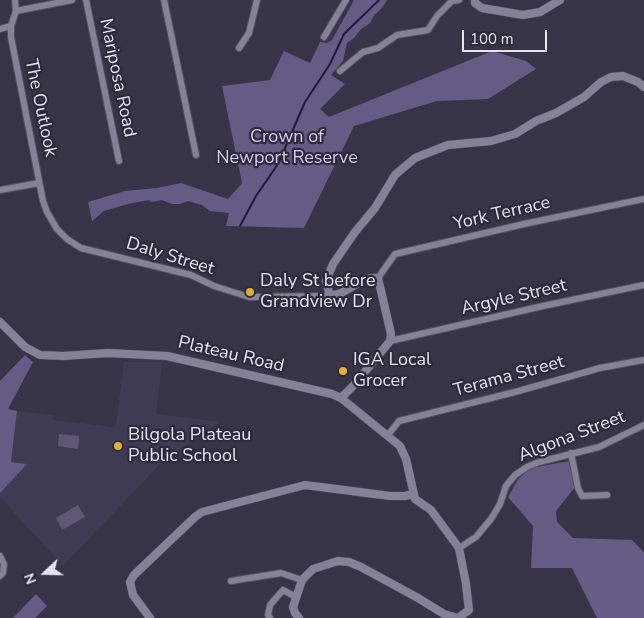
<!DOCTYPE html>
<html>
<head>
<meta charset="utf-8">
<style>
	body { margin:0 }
	#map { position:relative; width:644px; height:618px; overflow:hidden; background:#383447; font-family:"Nunito Sans",sans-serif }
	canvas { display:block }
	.north { position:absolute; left:20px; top:548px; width:50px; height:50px; -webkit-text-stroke:4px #2e2a3d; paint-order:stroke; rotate:249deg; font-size:14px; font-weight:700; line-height:20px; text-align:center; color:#e7e4f1 }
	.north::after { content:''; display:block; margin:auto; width:18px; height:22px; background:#e7e4f1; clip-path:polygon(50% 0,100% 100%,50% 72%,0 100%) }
	.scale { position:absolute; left:462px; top:30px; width:85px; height:22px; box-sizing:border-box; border:2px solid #e7e4f1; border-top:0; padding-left:6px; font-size:15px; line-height:18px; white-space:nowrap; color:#e7e4f1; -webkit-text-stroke:4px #2e2a3d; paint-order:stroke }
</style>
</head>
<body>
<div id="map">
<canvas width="644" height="618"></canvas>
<div class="north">N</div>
<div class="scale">100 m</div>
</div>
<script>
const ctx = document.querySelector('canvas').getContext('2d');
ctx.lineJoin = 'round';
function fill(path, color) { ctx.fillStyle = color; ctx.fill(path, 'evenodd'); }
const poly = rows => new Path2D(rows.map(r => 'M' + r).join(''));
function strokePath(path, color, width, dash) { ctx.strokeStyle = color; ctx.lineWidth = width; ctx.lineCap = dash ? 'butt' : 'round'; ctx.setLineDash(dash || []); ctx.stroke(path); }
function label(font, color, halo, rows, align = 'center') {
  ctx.font = font + ' "Nunito Sans",sans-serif'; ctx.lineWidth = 4.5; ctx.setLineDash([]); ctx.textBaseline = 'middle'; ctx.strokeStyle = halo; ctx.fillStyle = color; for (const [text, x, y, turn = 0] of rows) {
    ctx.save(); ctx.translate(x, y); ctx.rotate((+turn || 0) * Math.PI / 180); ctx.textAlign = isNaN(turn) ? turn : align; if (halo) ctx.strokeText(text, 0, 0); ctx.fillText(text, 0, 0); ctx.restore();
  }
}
const built = poly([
	[124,362,162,362,156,414,220,422,158,466,63,566,0,497,0,493,27,464,11,462,17,411,53,415,52,420,113,427,116,425]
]);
const green = poly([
	[59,434,79,436,78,449,58,446],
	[78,505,85,517,62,530,56,518]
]);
const forest = poly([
	[354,0,387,0,381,9,374,15,370,23,361,29,354,38,347,43,343,61,331,75,345,84,320,109,329,117,492,51,526,61,536,69,488,99,437,101,354,126,304,228,226,226,229,213,210,211,202,205,188,201,180,204,172,204,162,200,151,202,149,200,128,204,104,211,92,221,88,202,125,191,157,188,181,183,228,199,242,183,222,86,270,80,284,51,310,63,320,42,327,43,332,40],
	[25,355,33,362,8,409,17,411,11,462,27,464,0,493,0,381],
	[570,461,575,487,556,511,557,522,573,538,632,540,644,552,644,618,597,618,572,568,531,568,533,526,508,497,518,479,527,471,536,467],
	[36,594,47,606,35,618,13,618]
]);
const stream = poly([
	[240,226,256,196,278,164,305,102,330,64,344,34,379,0]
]);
const minor = poly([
	[15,0,16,11,11,26,11,37,43,201,47,212,57,229,67,239,81,248,191,275,214,286,249,297,330,296],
	[86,0,119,161],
	[164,0,196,155],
	[16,11,72,0],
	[0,29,11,26],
	[324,37,346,0],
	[239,48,249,33,257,0],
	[340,71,363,52,378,48,397,35,428,30,437,16,452,1,459,0],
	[0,190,39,183],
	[378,278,395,254,524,224,644,199],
	[390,341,543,306,644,285],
	[388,435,399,421,515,392,600,368,644,360],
	[571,453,578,488,582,496,607,495],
	[459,548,476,537,491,519,500,504,506,486,515,475,527,467,539,462,599,447,644,425],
	[0,556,4,564,3,573,0,576],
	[231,581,281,573,302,580],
	[270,618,268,615,270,605,283,590,296,597]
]);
const tertiary = poly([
	[475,0,475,3,482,8,523,15,540,12,560,0],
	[0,322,25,347,40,355,63,356,108,353,167,356,332,394,341,398,400,446,406,459,415,499,431,510,459,548,466,584,469,610,458,618,444,614,418,598,361,567,349,562,338,561,313,569,302,580,293,607,295,613,299,618],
	[341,398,354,385,390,341,391,334,378,278,371,278,364,280,341,293,330,296,326,281,333,264,355,232,375,208,395,175,415,158,448,145,491,141,515,134,536,121,556,113,584,97,601,82,611,77,623,76,638,82,644,87],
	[150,618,133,595,130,582,134,575,195,517,202,512,305,485,390,496,405,496,413,494]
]);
const markers = [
	[250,292,5,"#e3ae34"],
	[343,371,5,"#e3ae34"],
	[118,446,5,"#e3ae34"]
];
const streetNames = [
	["Mariposa Road",117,78,78],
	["The Outlook",40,108,78],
	["York Terrace",502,214,-13],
	["Daly Street",170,257,17],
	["Argyle Street",514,298,-13],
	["Plateau Road",231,355,13],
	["Terama Street",509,377,-15],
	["Algona Street",572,437,-21]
];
const parkNames = [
	["Crown of",287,138],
	["Newport Reserve",287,159]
];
const poiNames = [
	["Daly St before",260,282],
	["Grandview Dr",260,303],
	["IGA Local",353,361],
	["Grocer",353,382],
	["Bilgola Plateau",128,436],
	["Public School",128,457]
];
fill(built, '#403b54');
fill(green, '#5e5874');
fill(forest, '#655c85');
strokePath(stream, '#23193c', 2);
strokePath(minor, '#545060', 8);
strokePath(tertiary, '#545060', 9);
strokePath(minor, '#858197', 6);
strokePath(tertiary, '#858197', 8);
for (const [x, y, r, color] of markers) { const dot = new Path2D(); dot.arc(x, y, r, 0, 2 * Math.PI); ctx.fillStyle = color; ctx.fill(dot); strokePath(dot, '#2e2a3d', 2); }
label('18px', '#e7e4f1', '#2e2a3d', streetNames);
label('18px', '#d3cbf4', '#2e2a3d', parkNames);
label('18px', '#e7e4f1', '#2e2a3d', poiNames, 'left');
</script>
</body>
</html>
